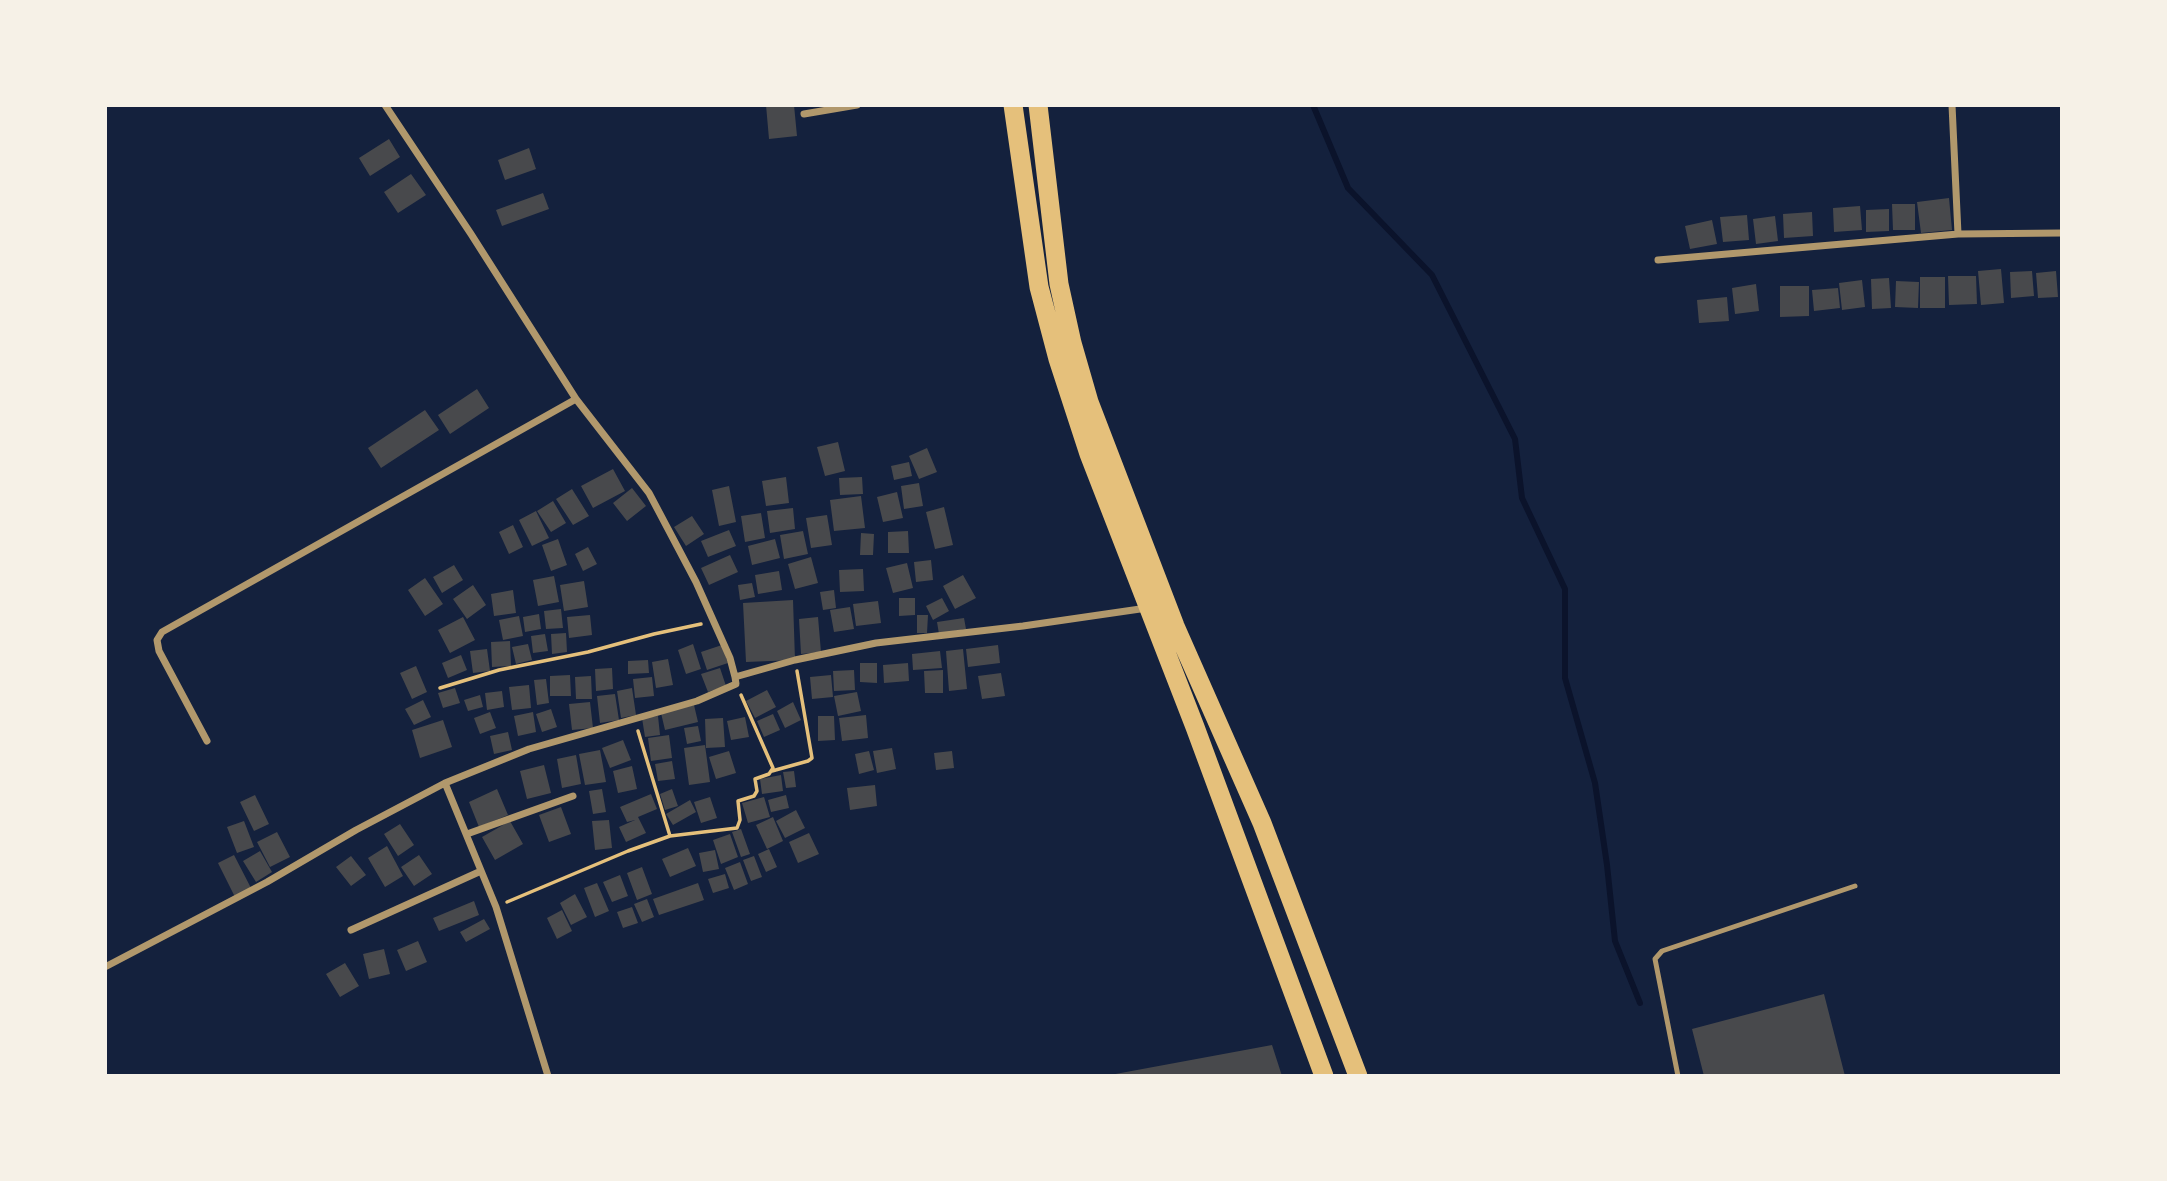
<!DOCTYPE html>
<html>
<head>
<meta charset="utf-8">
<style>
	body { margin:0 }
	#map { position:relative; width:2167px; height:1181px; overflow:hidden; background:#14213d; font-family:"Libre Baskerville",serif }
	canvas { display:block }
	.frame { position:absolute; inset:0; border:107px solid #f6f1e7; pointer-events:none }
</style>
</head>
<body>
<div id="map">
<canvas width="2167" height="1181"></canvas>
<div class="frame"></div>
</div>
<script>
const ctx = document.querySelector('canvas').getContext('2d');
ctx.lineJoin = 'round';
const poly = rows => new Path2D(rows.map(r => 'M' + r).join(''));
function strokePath(path, color, width, dash) { ctx.strokeStyle = color; ctx.lineWidth = width; ctx.lineCap = dash ? 'butt' : 'round'; ctx.setLineDash(dash || []); ctx.stroke(path); }
function fill(path, color) { ctx.fillStyle = color; ctx.fill(path, 'evenodd'); }
const stream = poly([
	[1313,105,1348,188,1432,275,1515,439,1522,498,1565,589,1565,678,1595,783,1607,865,1615,941,1640,1003]
]);
const building = poly([
	[766,105,794,105,797,136,769,139],
	[389,139,400,157,370,176,359,158],
	[529,148,536,169,505,180,498,160],
	[411,174,426,195,398,213,384,192],
	[543,193,549,209,502,226,496,210],
	[1949,198,1952,230,1921,233,1917,202],
	[1892,204,1915,204,1915,230,1893,230],
	[1860,206,1862,230,1834,232,1833,208],
	[1889,209,1889,231,1866,232,1866,210],
	[1812,212,1813,236,1784,238,1783,214],
	[1747,215,1749,240,1723,242,1720,217],
	[1775,216,1778,241,1756,244,1753,219],
	[1712,220,1717,244,1690,249,1685,226],
	[2001,269,2004,303,1981,305,1978,271],
	[2032,271,2034,296,2011,298,2010,272],
	[2056,271,2058,297,2038,298,2036,273],
	[1948,276,1976,276,1977,304,1949,305],
	[1920,277,1945,277,1945,308,1920,308],
	[1889,278,1891,308,1872,309,1871,279],
	[1862,280,1865,307,1842,310,1839,283],
	[1896,281,1919,282,1918,308,1895,307],
	[1756,284,1759,311,1735,314,1732,288],
	[1780,286,1809,286,1809,316,1780,317],
	[1838,288,1840,308,1814,311,1812,290],
	[1727,297,1729,321,1699,323,1697,300],
	[477,389,489,408,450,434,438,415],
	[425,410,439,430,381,468,368,448],
	[838,442,845,471,825,476,817,447],
	[927,448,937,472,919,479,909,456],
	[909,462,912,476,894,480,891,466],
	[613,469,625,491,593,508,581,486],
	[786,477,789,503,766,506,762,481],
	[862,477,863,494,840,495,839,478],
	[919,483,923,506,904,509,901,486],
	[729,486,736,522,719,526,712,490],
	[632,488,646,506,627,521,613,503],
	[572,489,589,516,573,525,556,499],
	[897,492,903,518,883,522,877,497],
	[861,496,865,528,834,531,830,500],
	[553,501,566,523,551,532,537,511],
	[944,507,953,545,935,549,926,512],
	[793,508,795,529,770,533,767,511],
	[536,511,549,538,532,546,519,520],
	[761,513,765,538,745,542,741,516],
	[827,515,832,545,811,548,806,518],
	[692,516,704,534,686,546,674,527],
	[513,525,523,547,509,554,499,532],
	[729,530,736,546,708,557,701,541],
	[803,531,808,554,784,559,780,535],
	[908,531,909,553,888,553,888,532],
	[861,533,874,534,873,555,860,555],
	[558,539,567,565,551,571,542,545],
	[775,539,780,558,752,565,748,546],
	[588,547,597,564,583,571,575,554],
	[730,555,738,572,709,585,701,568],
	[811,557,818,583,795,589,788,564],
	[931,560,933,580,916,582,914,562],
	[907,563,913,588,893,593,886,568],
	[454,565,463,580,442,593,433,577],
	[863,569,864,591,840,592,839,570],
	[779,571,782,590,758,594,755,575],
	[963,575,976,598,955,609,943,586],
	[554,576,559,602,538,606,533,580],
	[425,578,443,604,425,616,408,590],
	[584,581,588,607,564,611,560,585],
	[752,583,755,597,740,600,738,585],
	[473,585,486,605,467,619,453,599],
	[513,590,516,613,494,616,491,594],
	[834,590,836,608,823,610,820,592],
	[899,598,915,598,915,615,899,616],
	[942,598,949,611,933,620,926,606],
	[793,600,795,660,746,662,743,603],
	[878,601,881,623,856,626,853,604],
	[850,607,854,629,834,632,830,610],
	[561,609,563,628,546,629,544,611],
	[539,614,541,629,525,632,523,617],
	[590,615,592,635,569,638,567,617],
	[917,615,928,615,927,633,917,633],
	[519,616,523,636,503,640,499,620],
	[463,617,475,640,450,653,438,630],
	[818,617,821,652,801,654,799,619],
	[964,618,966,629,939,634,937,622],
	[566,633,567,652,552,654,551,634],
	[545,634,548,651,533,653,531,636],
	[510,641,511,666,492,667,491,642],
	[528,644,532,660,516,664,512,647],
	[693,644,701,669,686,674,678,650],
	[722,645,728,663,707,670,701,652],
	[998,645,1000,663,968,667,966,649],
	[487,649,490,671,473,673,470,651],
	[963,649,967,689,949,691,946,651],
	[940,651,942,668,913,670,912,654],
	[461,655,467,670,448,678,442,663],
	[668,659,673,685,656,688,652,662],
	[648,660,649,673,628,674,628,661],
	[860,663,877,663,877,683,860,682],
	[908,663,909,681,884,683,883,665],
	[416,666,427,692,412,699,400,673],
	[612,668,613,689,596,691,595,669],
	[720,668,726,686,708,692,701,674],
	[854,670,855,690,834,691,833,671],
	[943,670,943,693,925,693,924,671],
	[1001,673,1005,696,982,699,978,676],
	[570,675,571,696,550,696,550,676],
	[831,675,833,697,812,699,810,677],
	[591,676,592,699,576,699,575,677],
	[652,677,654,696,635,698,633,679],
	[546,679,549,703,537,705,534,680],
	[529,685,531,708,512,710,509,687],
	[455,688,460,703,443,708,438,693],
	[632,688,636,715,621,718,617,691],
	[767,690,776,707,755,718,746,701],
	[502,691,504,707,487,710,485,693],
	[857,692,861,711,838,716,834,696],
	[615,694,619,720,600,723,597,696],
	[480,695,483,707,468,711,464,700],
	[423,700,431,717,414,725,405,709],
	[590,702,593,728,572,730,569,704],
	[793,702,801,720,785,728,777,711],
	[694,705,698,722,665,730,661,713],
	[551,709,557,727,542,732,536,714],
	[490,712,496,728,480,734,474,718],
	[533,712,536,732,518,736,514,716],
	[773,714,780,730,764,737,757,721],
	[866,715,868,738,842,741,839,718],
	[658,716,660,735,645,737,642,718],
	[818,716,834,716,835,740,818,741],
	[745,717,749,737,731,740,727,721],
	[723,718,725,747,706,748,705,719],
	[443,720,452,747,420,758,412,730],
	[698,726,701,741,687,744,684,728],
	[508,732,512,750,494,754,490,736],
	[669,735,672,758,651,761,648,738],
	[623,740,631,760,610,768,602,748],
	[705,745,710,782,689,785,684,748],
	[892,748,896,769,877,773,873,751],
	[600,750,606,782,585,785,579,754],
	[729,751,736,773,716,779,709,757],
	[869,751,874,770,859,774,855,754],
	[952,751,954,768,936,770,934,753],
	[576,755,581,784,562,788,557,759],
	[672,761,675,779,658,781,655,764],
	[544,765,551,793,527,799,520,771],
	[632,766,637,789,618,793,613,771],
	[794,771,796,787,786,788,783,772],
	[781,775,783,791,762,794,760,779],
	[875,785,877,806,850,810,847,788],
	[497,789,508,815,479,827,469,802],
	[602,789,606,812,593,814,589,791],
	[672,789,678,806,665,810,660,794],
	[651,794,657,809,638,817,646,833,626,842,619,827,635,820,627,822,620,807],
	[255,795,269,824,254,831,240,802],
	[786,795,789,808,771,812,768,800],
	[710,797,717,818,701,823,694,802],
	[764,797,770,817,748,823,742,803],
	[690,800,696,812,673,825,666,814],
	[561,807,571,834,549,842,539,815],
	[796,810,805,828,785,838,776,821],
	[773,817,783,841,767,849,756,825],
	[609,820,612,848,595,850,592,821],
	[244,821,254,847,237,853,227,827],
	[510,821,523,844,495,860,482,837],
	[400,824,414,845,398,856,384,834],
	[741,829,750,854,741,857,732,832],
	[277,832,290,857,270,867,257,842],
	[809,833,819,854,798,863,789,842],
	[730,834,738,857,721,864,713,840],
	[387,846,403,876,385,887,368,858],
	[688,848,696,866,670,877,662,859],
	[769,849,777,867,766,872,758,854],
	[715,850,719,869,703,872,699,853],
	[260,851,272,872,256,882,243,861],
	[234,855,251,888,235,897,218,863],
	[419,855,432,874,414,886,401,867],
	[351,856,366,875,351,886,336,867],
	[754,856,762,877,751,881,743,860],
	[740,862,748,884,734,890,725,868],
	[642,867,652,894,637,900,627,873],
	[725,874,729,888,713,893,708,879],
	[620,875,628,896,612,902,603,882],
	[597,883,609,911,595,917,584,888],
	[698,883,704,900,659,915,653,899],
	[575,894,587,917,571,925,560,903],
	[647,899,654,917,642,922,634,904],
	[474,901,479,915,439,931,433,918],
	[632,907,638,923,623,928,617,912],
	[562,910,572,931,557,939,547,918],
	[484,919,490,929,466,942,460,932],
	[418,941,427,962,406,971,397,950],
	[384,949,390,974,369,979,363,954],
	[345,963,359,986,340,997,326,974],
	[1824,994,1845,1076,1704,1076,1692,1029],
	[1272,1045,1282,1076,1110,1076,1110,1075]
]);
const path = poly([
	[440,688,499,670,588,652,654,634,701,624],
	[638,731,670,836],
	[772,771,808,761,812,758,797,671],
	[507,902,628,851,670,836,737,828,740,820,738,801,754,796,757,791,755,779,769,774,773,768,741,695]
]);
const service = poly([
	[1678,1076,1655,959,1662,951,1855,886]
]);
const minor = poly([
	[385,105,471,234,576,399,649,493,696,582,730,658,735,677],
	[1952,105,1958,234],
	[804,114,857,105],
	[1658,260,1958,234,2062,233],
	[735,677,795,660,876,643,1023,626,1147,608],
	[207,741,159,651,157,640,162,632,576,399],
	[445,783,496,907,548,1076],
	[467,834,573,796],
	[351,930,481,871],
	[105,967,267,882,356,830,445,783,529,749,697,701,736,684,735,677]
]);
const trunk = poly([
	[1013,105,1039,287,1058,359,1089,454,1195,727,1324,1076],
	[1038,105,1059,284,1072,343,1089,402,1175,626,1262,823,1358,1076]
]);
strokePath(stream, '#0b132b', 6);
fill(building, '#48494c');
strokePath(path, '#e5c07b', 3.5);
strokePath(service, '#b1986c', 5);
strokePath(minor, '#b1986c', 7);
strokePath(trunk, '#e5c07b', 19);
</script>
</body>
</html>
